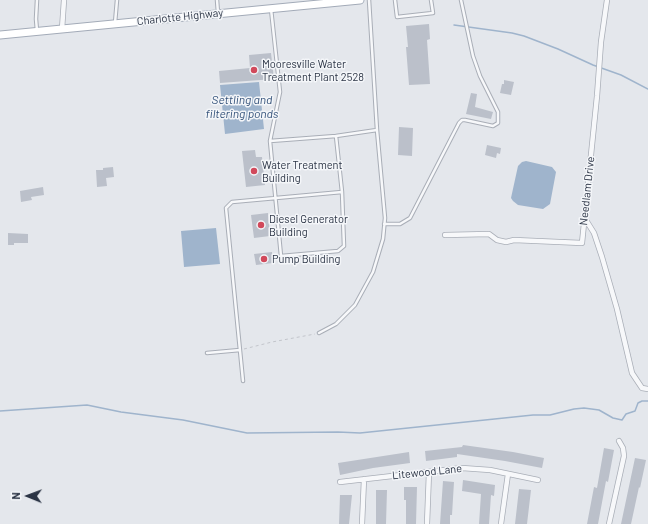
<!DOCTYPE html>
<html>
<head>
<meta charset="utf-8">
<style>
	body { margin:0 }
	#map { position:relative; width:648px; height:524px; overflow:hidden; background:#e4e7ec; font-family:Barlow,sans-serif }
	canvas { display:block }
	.north { position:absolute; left:8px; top:476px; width:40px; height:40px; -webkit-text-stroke:3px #f4f6f9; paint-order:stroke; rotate:271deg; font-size:11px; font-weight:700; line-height:16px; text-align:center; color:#2b3445 }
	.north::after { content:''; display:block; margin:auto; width:14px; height:18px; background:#2b3445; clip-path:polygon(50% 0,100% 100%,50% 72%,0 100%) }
</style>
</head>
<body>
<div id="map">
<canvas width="648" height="524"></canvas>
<div class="north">N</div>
</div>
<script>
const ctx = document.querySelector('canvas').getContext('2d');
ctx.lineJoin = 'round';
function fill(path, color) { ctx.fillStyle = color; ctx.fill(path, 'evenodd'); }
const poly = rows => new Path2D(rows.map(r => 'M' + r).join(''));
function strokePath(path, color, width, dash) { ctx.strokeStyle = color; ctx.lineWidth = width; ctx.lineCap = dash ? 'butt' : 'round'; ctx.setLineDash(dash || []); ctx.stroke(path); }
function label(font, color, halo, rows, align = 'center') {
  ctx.font = font + ' Barlow,sans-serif'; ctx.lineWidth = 3; ctx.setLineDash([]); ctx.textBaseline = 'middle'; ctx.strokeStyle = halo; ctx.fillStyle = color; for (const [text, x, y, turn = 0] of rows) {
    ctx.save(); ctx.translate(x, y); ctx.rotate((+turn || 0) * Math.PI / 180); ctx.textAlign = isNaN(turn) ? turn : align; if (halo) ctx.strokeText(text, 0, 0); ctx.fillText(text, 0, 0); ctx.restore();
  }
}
const water = poly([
	[259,82,264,129,225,134,220,85],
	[526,161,552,167,556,172,550,204,543,209,518,205,513,201,511,198,518,166,522,162],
	[216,228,220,264,184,267,181,231]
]);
const stream = poly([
	[454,25,512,33,524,36,558,49,593,65,621,75,648,89],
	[0,411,87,405,121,412,183,420,247,433,338,432,360,433,533,415,550,415,574,409,584,408,599,410,613,418,622,420,626,414,635,411,638,403,642,401,648,401]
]);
const building = poly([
	[429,24,430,39,427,40,430,84,409,85,406,47,408,47,406,26],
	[271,53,274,79,220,83,219,71,250,68,249,55],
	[504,80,514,82,511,95,500,93,502,84,504,84],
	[471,93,477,94,475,107,493,112,491,119,466,114],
	[399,127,413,128,412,156,398,155],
	[487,145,501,148,500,154,497,153,496,158,485,155],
	[255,150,256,157,262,157,265,185,246,187,242,151],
	[113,167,114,177,106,178,107,186,97,187,96,170,103,170,103,168],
	[43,187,44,195,31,197,32,200,21,202,20,191],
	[268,213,270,236,254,238,251,215],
	[8,233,28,234,28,243,14,243,14,245,8,245],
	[272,252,273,263,256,265,254,254],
	[463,445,513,452,544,458,542,468,505,461,457,454,457,457,426,461,425,451,462,447],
	[604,448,614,450,608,482,606,481,598,524,587,524,594,487,597,488],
	[409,452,410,463,373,468,340,475,338,463],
	[635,458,646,460,640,488,639,487,631,524,621,524],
	[463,480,495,485,494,496,491,495,489,524,479,524,481,494,462,491],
	[443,481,454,482,452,515,450,515,450,524,440,524],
	[404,487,417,487,416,524,406,524,406,500,404,500],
	[519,489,531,490,527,524,515,524],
	[376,490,387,490,386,524,376,524],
	[340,495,352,495,349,524,339,524]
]);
const path = poly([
	[244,349,272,342,315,334]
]);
const service = poly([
	[37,0,36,19,37,31],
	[217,0,218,13],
	[395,0,397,17,433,13,431,0],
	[271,9,280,92,270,141,281,256,338,251,344,246,342,192,336,136,377,130,369,0],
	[115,23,117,0],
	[270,141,336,136],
	[384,224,400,224,410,218,459,123,462,120,465,120,493,126,498,123,498,112,480,76,473,56,461,0],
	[319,333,336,324,355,305,373,272,383,239,385,218,377,130],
	[207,353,240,350],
	[243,381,226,208,232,202,342,192]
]);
const minor = poly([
	[62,29,64,0],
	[584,217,594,233,602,257,617,309,632,373,642,388,648,389],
	[445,235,489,234,497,240,506,242,514,240,582,243,597,96,601,42,607,0],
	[340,482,462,468,490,470,538,480],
	[362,524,364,479],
	[427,524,429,472],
	[501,524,508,474],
	[609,524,624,456,623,448,619,441]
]);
const primary = poly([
	[0,35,360,0]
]);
const markers = [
	[254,70,4,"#d1495b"],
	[254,171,4,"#d1495b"],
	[261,225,4,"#d1495b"],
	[264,259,4,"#d1495b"]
];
const streetNames = [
	["Charlotte Highway",180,17,-6],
	["Needlam Drive",587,191,-84],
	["Litewood Lane",427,472,-6]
];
const poiNames = [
	["Mooresville Water",262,64],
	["Treatment Plant 2528",262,77],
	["Water Treatment",262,165],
	["Building",262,178],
	["Diesel Generator",269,219],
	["Building",269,232],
	["Pump Building",272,259]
];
const waterNames = [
	["Settling and",242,100],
	["filtering ponds",242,114]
];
fill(water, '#9fb4cc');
strokePath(stream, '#9fb4cc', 1.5);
fill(building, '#bbc0ca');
strokePath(service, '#a9aeb7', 4.5);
strokePath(minor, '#a9aeb7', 6);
strokePath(primary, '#a3abb8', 9);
strokePath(path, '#c2c5cb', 1, [3, 3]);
strokePath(service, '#f7f8fa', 2.5);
strokePath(minor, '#f7f8fa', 4.5);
strokePath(primary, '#fff', 7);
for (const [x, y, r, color] of markers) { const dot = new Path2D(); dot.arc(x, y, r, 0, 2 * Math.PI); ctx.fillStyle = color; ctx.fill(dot); strokePath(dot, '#f4f6f9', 1.5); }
label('11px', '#2b3445', '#f4f6f9', streetNames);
label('11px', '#2b3445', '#f4f6f9', poiNames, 'left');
label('italic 12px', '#34527a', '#f4f6f9', waterNames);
</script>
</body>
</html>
